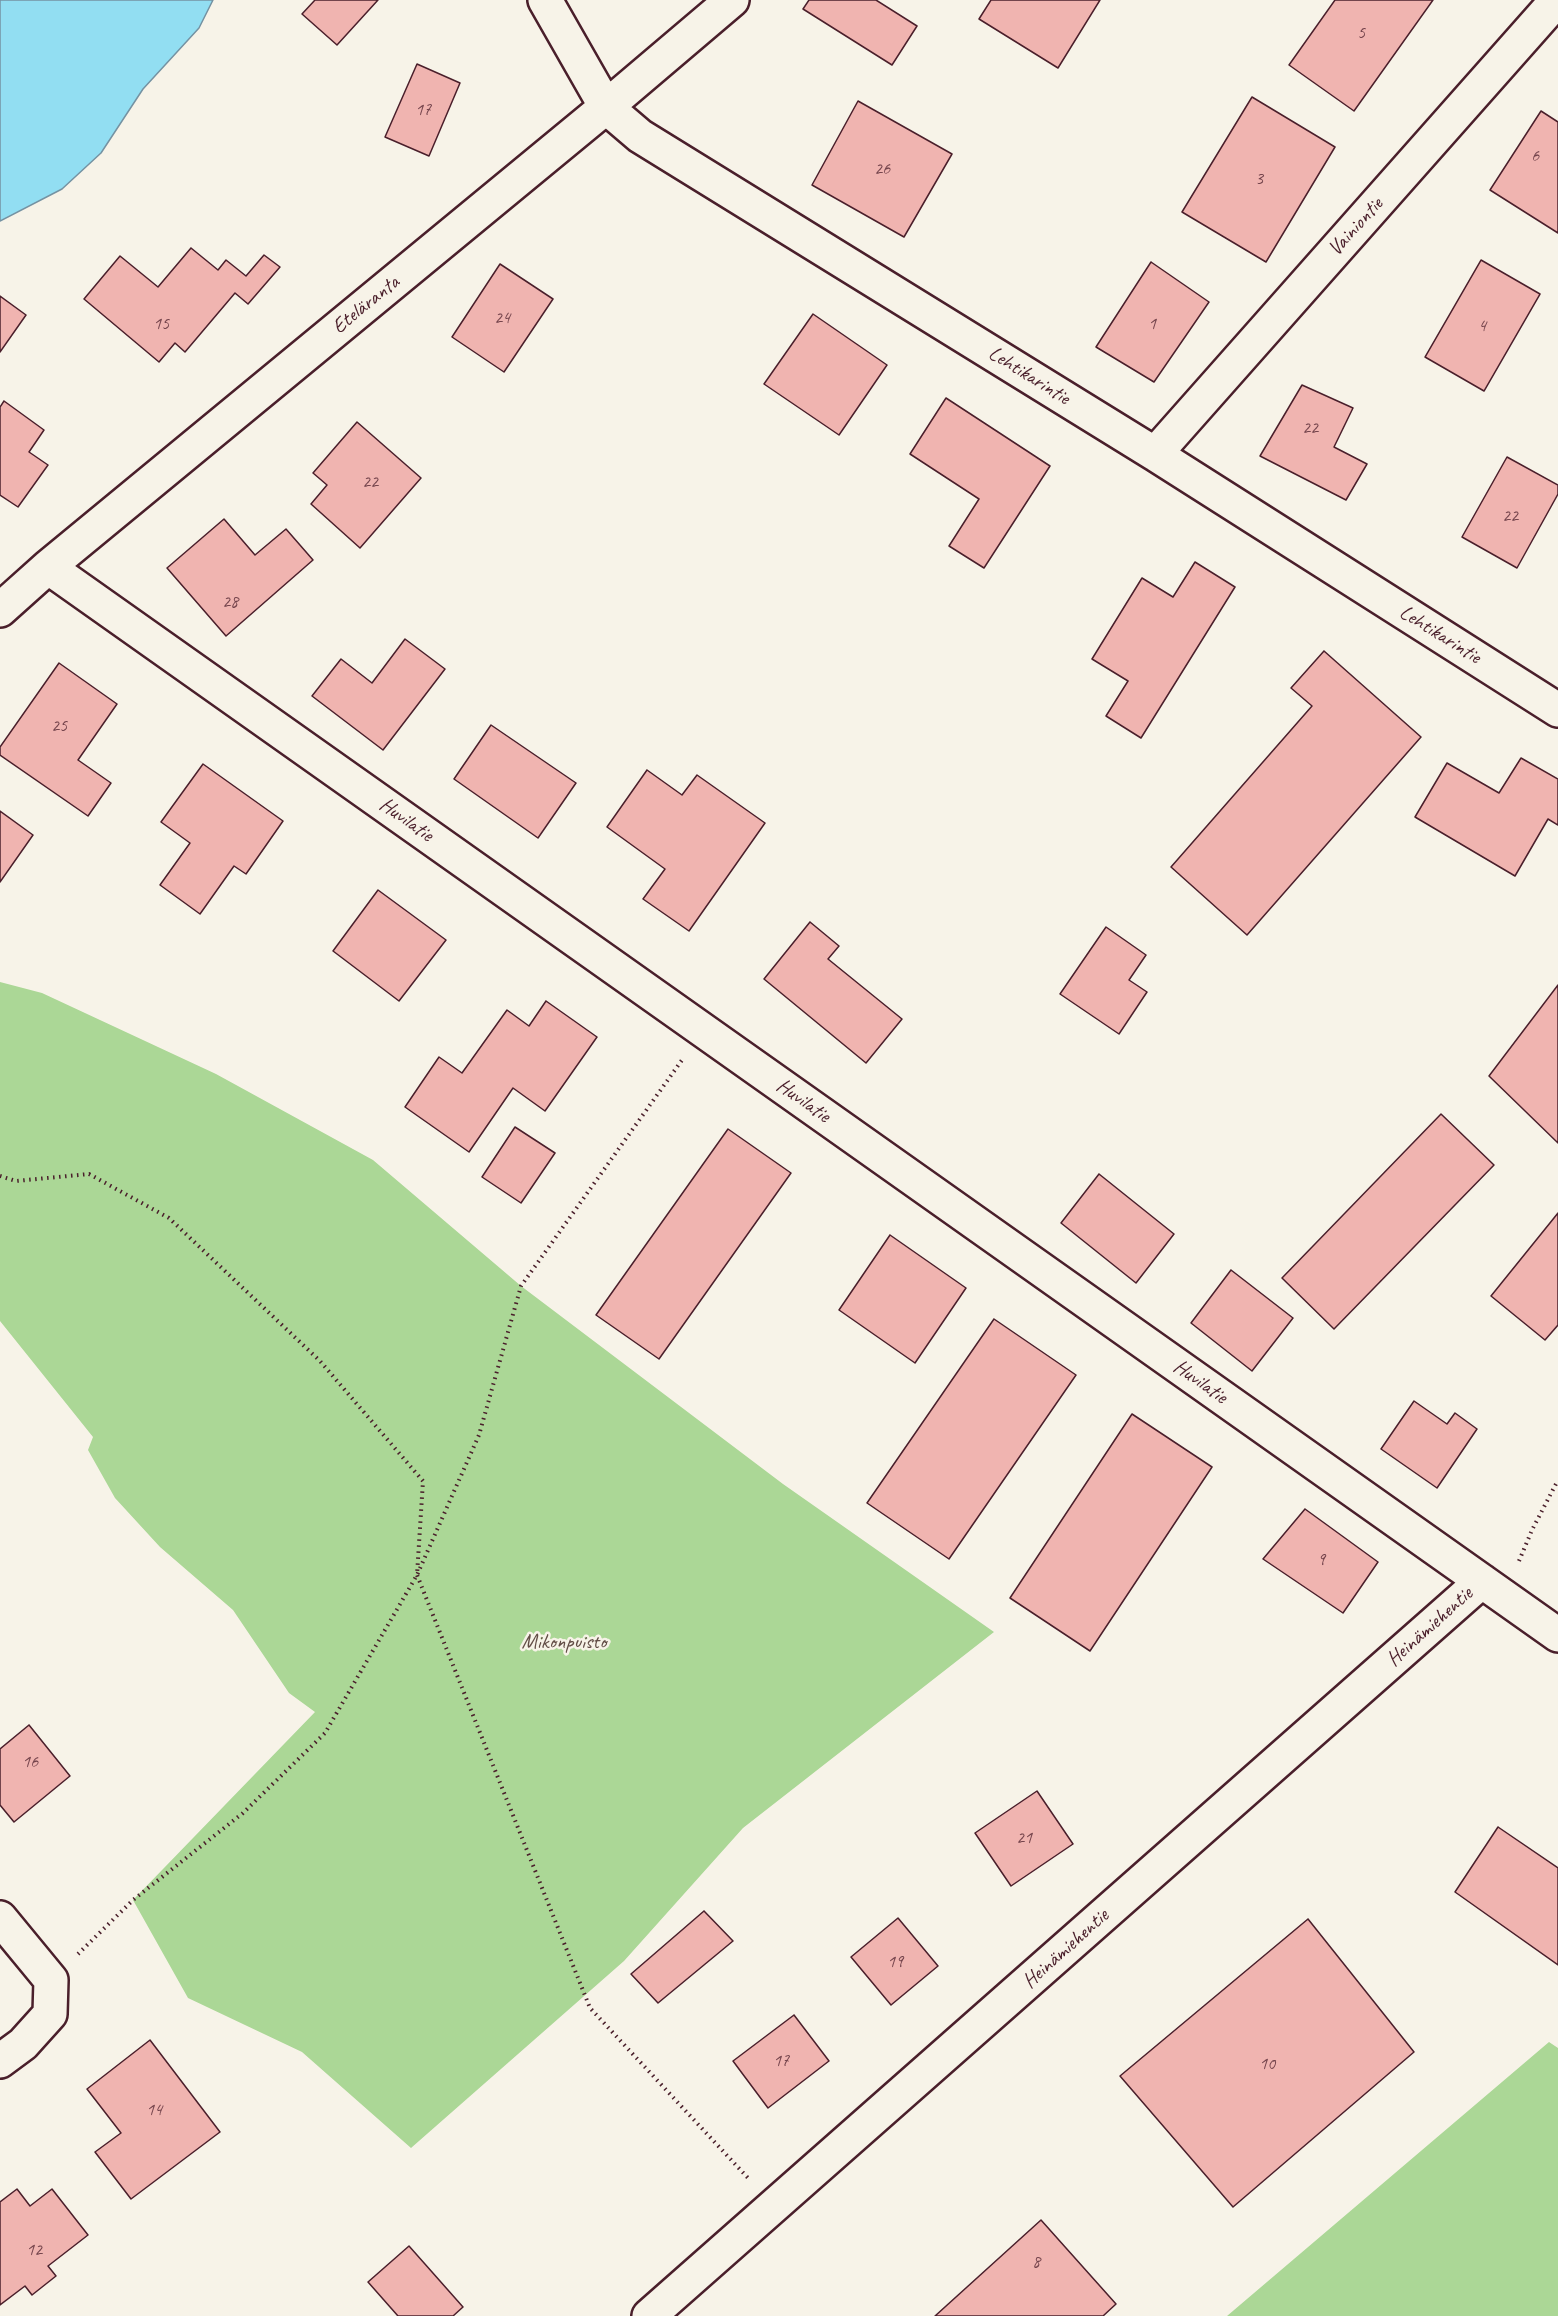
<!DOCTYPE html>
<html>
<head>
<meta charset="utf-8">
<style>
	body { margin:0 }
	canvas { display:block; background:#f7f3e8 }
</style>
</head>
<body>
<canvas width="1558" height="2316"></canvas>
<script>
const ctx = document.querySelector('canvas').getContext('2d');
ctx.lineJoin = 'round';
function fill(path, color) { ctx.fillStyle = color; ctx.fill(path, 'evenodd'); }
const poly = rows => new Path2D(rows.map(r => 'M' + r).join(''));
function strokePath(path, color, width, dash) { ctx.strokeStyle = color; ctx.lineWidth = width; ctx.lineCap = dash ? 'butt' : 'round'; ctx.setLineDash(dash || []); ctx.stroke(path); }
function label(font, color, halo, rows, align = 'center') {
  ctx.font = font + ' Caveat,sans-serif'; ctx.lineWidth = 5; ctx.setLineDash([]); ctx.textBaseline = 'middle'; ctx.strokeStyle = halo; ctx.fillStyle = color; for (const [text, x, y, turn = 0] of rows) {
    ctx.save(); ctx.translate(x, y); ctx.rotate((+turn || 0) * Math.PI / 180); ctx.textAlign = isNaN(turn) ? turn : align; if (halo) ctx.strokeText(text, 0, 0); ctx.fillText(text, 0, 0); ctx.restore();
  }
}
const green = poly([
	[0,982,42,993,216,1074,373,1160,521,1286,783,1484,994,1632,743,1828,624,1961,411,2148,302,2052,188,1998,133,1900,315,1712,289,1693,233,1610,160,1547,115,1498,88,1450,93,1437,0,1321],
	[1549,2042,1558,2048,1558,2316,1227,2316]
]);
const water = poly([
	[0,0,213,0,199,28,143,89,101,153,62,189,0,221,0,0]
]);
const building = poly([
	[315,0,378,0,337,45,302,14,315,0],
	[809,0,876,0,917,26,892,65,803,9,809,0],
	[991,0,1100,0,1058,68,979,19,991,0],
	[1335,0,1433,0,1354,111,1289,65,1335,0],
	[417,64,460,83,429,156,385,137,417,64],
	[1252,97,1335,147,1266,262,1182,212,1252,97],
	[858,101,952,154,904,237,812,185,858,101],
	[1541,111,1558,122,1558,233,1490,190,1541,111],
	[191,248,218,270,226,260,246,276,264,255,280,267,248,304,235,293,185,352,175,343,159,362,84,299,120,256,158,287,191,248],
	[1481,260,1540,294,1484,391,1425,357,1481,260],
	[1151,262,1209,302,1154,382,1096,347,1151,262],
	[500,264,553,299,504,372,452,337,500,264],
	[0,296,26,315,0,352,0,296],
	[813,314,887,365,839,435,764,384,813,314],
	[1302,385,1353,408,1334,447,1367,464,1346,500,1260,456,1302,385],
	[946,398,1050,466,984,568,949,546,979,499,910,454,946,398],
	[4,401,44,430,29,452,48,465,18,507,0,495,0,407,4,401],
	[357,422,421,478,360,548,311,504,327,485,313,473,357,422],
	[1507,457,1558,485,1558,494,1517,568,1462,537,1507,457],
	[224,519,255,555,286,529,313,560,226,636,167,568,224,519],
	[1195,562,1235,587,1141,738,1106,716,1128,681,1092,659,1142,578,1173,597,1195,562],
	[405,639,445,669,383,750,312,696,341,659,372,683,405,639],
	[1324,651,1421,737,1247,935,1171,867,1312,706,1291,688,1324,651],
	[59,663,117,704,78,760,111,783,88,816,0,755,0,747,59,663],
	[491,725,576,783,538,838,454,779,491,725],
	[1521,758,1558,779,1558,825,1548,819,1515,876,1415,817,1447,763,1499,793,1521,758],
	[203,764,283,821,246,874,234,866,200,914,160,885,190,843,161,822,203,764],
	[647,770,682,795,697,775,765,823,689,931,643,899,665,869,607,827,647,770],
	[0,811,33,835,0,882,0,811],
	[378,890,446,940,399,1001,333,951,378,890],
	[810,922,839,946,828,959,902,1019,866,1063,764,979,810,922],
	[1106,927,1146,955,1129,980,1147,992,1119,1034,1060,994,1106,927],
	[1558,985,1558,1143,1489,1076,1558,985],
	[546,1001,597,1037,545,1111,513,1088,469,1152,405,1107,439,1057,462,1073,507,1010,529,1026,546,1001],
	[1441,1114,1494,1165,1334,1329,1282,1278,1441,1114],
	[515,1127,555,1153,521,1203,482,1177,515,1127],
	[728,1129,791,1173,659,1359,596,1315,728,1129],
	[1099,1174,1174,1234,1136,1283,1061,1223,1099,1174],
	[1558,1213,1558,1325,1545,1340,1491,1296,1558,1213],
	[890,1235,966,1288,915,1363,839,1310,890,1235],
	[1231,1270,1293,1318,1252,1371,1191,1323,1231,1270],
	[994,1319,1076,1375,949,1559,867,1503,994,1319],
	[1414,1401,1447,1424,1455,1413,1477,1429,1437,1488,1381,1449,1414,1401],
	[1132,1414,1212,1467,1090,1651,1010,1598,1132,1414],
	[1305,1509,1378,1562,1343,1613,1263,1559,1305,1509],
	[29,1725,70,1776,14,1822,0,1805,0,1749,29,1725],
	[1037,1791,1073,1844,1011,1886,975,1833,1037,1791],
	[1498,1827,1558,1868,1558,1965,1455,1892,1498,1827],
	[704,1911,733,1941,658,2003,631,1974,704,1911],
	[898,1918,938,1966,891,2005,851,1957,898,1918],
	[1308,1919,1414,2052,1233,2207,1120,2076,1308,1919],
	[794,2015,829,2061,768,2108,733,2061,794,2015],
	[150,2040,220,2132,131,2199,95,2152,121,2133,87,2089,150,2040],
	[17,2189,30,2206,52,2189,88,2235,48,2266,56,2276,32,2295,25,2286,0,2305,0,2202,17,2189],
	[1041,2220,1116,2304,1103,2316,935,2316,1041,2220],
	[409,2246,463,2307,453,2316,398,2316,368,2282,409,2246]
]);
const path = poly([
	[0,1176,16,1181,89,1174,169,1218,320,1361,423,1481,417,1575,590,2008,748,2178],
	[1519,1561,1532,1530,1558,1480],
	[78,1954,133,1900,243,1813,325,1733,417,1575,479,1435,521,1286,682,1060]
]);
const street = poly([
	[545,0,606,107,640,136,1155,454,1558,710],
	[1155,454,1557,0],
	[48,567,1558,1635],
	[0,610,48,567,606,107,732,0],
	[0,1918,51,1980,50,2014,23,2044,0,2061],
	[649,2316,1482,1581]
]);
const numberNames = [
	["5",1361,33],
	["17",423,110],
	["6",1535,156],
	["26",882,169],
	["3",1259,179],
	["24",502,318],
	["15",161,324],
	["1",1152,324],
	["4",1482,326],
	["22",1310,428],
	["22",370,482],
	["22",1510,516],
	["28",230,602],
	["25",59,726],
	["9",1321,1560],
	["16",30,1762],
	["21",1024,1838],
	["19",895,1962],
	["17",781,2061],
	["10",1267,2064],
	["14",154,2110],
	["12",34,2250],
	["8",1036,2262]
];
const streetNames = [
	["Vainiontie",1356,227,-48],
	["Eteläranta",366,305,-39],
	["Lehtikarintie",1029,376,32],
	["Lehtikarintie",1440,635,32],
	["Huvilatie",406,820,35],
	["Huvilatie",803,1101,35],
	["Huvilatie",1200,1382,35],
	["Heinämiehentie",1430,1627,-42],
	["Heinämiehentie",1066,1949,-42]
];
const parkNames = [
	["Mikonpuisto",564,1642]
];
fill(green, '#abd796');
fill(water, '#92def2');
strokePath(water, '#7592a2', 1.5);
fill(building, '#f0b4b0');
strokePath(building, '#4a1f2b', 1.5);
strokePath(street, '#4a1f2b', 38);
strokePath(path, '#4a1f2b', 4, [1.5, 4.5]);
strokePath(street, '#f7f3e8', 33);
label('18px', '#74444c', null, numberNames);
label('21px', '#4a1f2b', '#f7f3e8', streetNames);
label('21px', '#624d46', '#f7f3e8', parkNames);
</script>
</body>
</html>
